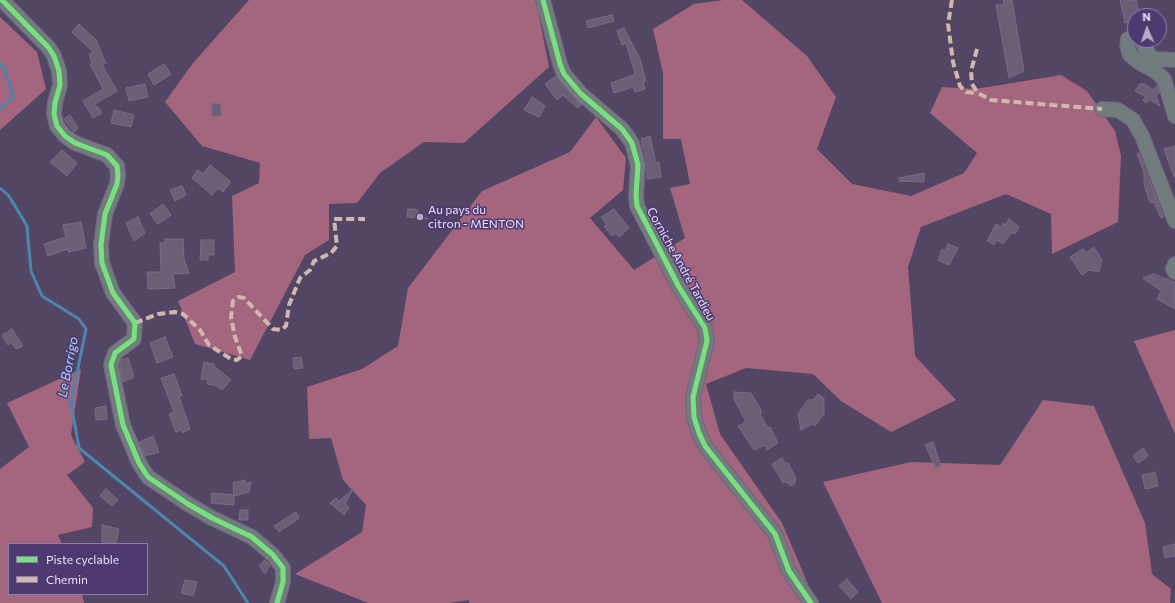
<!DOCTYPE html>
<html>
<head>
<meta charset="utf-8">
<style>
	body { margin:0 }
	#map { position:relative; width:1175px; height:603px; overflow:hidden; background:#524664; font-family:Commissioner,sans-serif }
	canvas { display:block }
	.legend { position:absolute; left:8px; top:543px; width:140px; height:52px; box-sizing:border-box; background:#4e3971; border:1px solid #8c7da9; margin:0; padding:5px 7px; list-style:none; font-size:12px; color:#eae2fd }
	.legend li { display:flex; align-items:center; gap:8px; height:20px }
	.legend b { width:20px; border:1px solid #8c7da9 }
	.north { position:absolute; left:1127px; top:8px; width:40px; height:40px; box-sizing:border-box; background:#4e3971; border:1px solid #8c7da9; border-radius:50%; rotate:358deg; font-size:11px; font-weight:700; line-height:16px; text-align:center; color:#eae2fd }
	.north::after { content:''; display:block; margin:auto; width:14px; height:18px; background:#b5abc7; clip-path:polygon(50% 0,100% 100%,50% 72%,0 100%) }
</style>
</head>
<body>
<div id="map">
<canvas width="1175" height="603"></canvas>
<ul class="legend">
<li><b style="height:5px;background:#77e17e"></b>Piste cyclable</li>
<li><b style="height:5px;background:#d1b7ad"></b>Chemin</li>
</ul>
<div class="north">N</div>
</div>
<script>
const ctx = document.querySelector('canvas').getContext('2d');
ctx.lineJoin = 'round';
function fill(path, color) { ctx.fillStyle = color; ctx.fill(path, 'evenodd'); }
const poly = rows => new Path2D(rows.map(r => 'M' + r).join(''));
function strokePath(path, color, width, dash) { ctx.strokeStyle = color; ctx.lineWidth = width; ctx.lineCap = dash ? 'butt' : 'round'; ctx.setLineDash(dash || []); ctx.stroke(path); }
function label(font, color, halo, rows, align = 'center') {
  ctx.font = font + ' Commissioner,sans-serif'; ctx.lineWidth = 3; ctx.setLineDash([]); ctx.textBaseline = 'middle'; ctx.strokeStyle = halo; ctx.fillStyle = color; for (const [text, x, y, turn = 0] of rows) {
    ctx.save(); ctx.translate(x, y); ctx.rotate((+turn || 0) * Math.PI / 180); ctx.textAlign = isNaN(turn) ? turn : align; if (halo) ctx.strokeText(text, 0, 0); ctx.fillText(text, 0, 0); ctx.restore();
  }
}
const forest = poly([
	[249,0,536,0,549,67,464,143,424,142,380,173,357,203,329,204,329,240,305,255,250,360,195,344,178,301,235,272,232,196,259,183,260,163,202,146,165,102,193,63],
	[723,0,742,0,807,56,836,97,817,149,852,184,911,196,964,173,977,153,930,113,942,87,976,89,1061,75,1087,91,1115,131,1121,156,1118,222,1052,254,1051,214,1006,194,921,227,908,267,915,356,956,400,891,432,841,401,813,374,746,368,706,384,720,434,782,523,816,603,469,603,469,600,449,603,368,603,295,574,362,532,366,505,343,480,331,438,309,439,307,387,362,369,398,346,408,288,482,191,570,152,596,117,626,158,623,190,590,218,634,270,685,238,670,188,690,184,681,139,663,139,663,73,653,29,694,4],
	[0,17,37,52,46,89,0,130],
	[1175,330,1175,434,1134,341],
	[81,369,71,435,85,462,67,475,93,508,92,527,58,535,62,544,9,544,9,594,82,594,84,603,0,603,0,469,29,447,7,403],
	[1043,400,1094,406,1145,523,1152,574,1171,589,1170,603,882,603,823,482,911,462,1000,465]
]);
const stream = poly([
	[0,64,4,67,13,97,0,109],
	[0,188,9,196,27,226,31,271,42,296,79,319,86,329,71,403,79,448,224,566,248,603]
]);
const building = poly([
	[1004,0,1012,0,1024,71,1009,78,996,5,1003,5,1004,0],
	[1120,0,1136,0,1140,16,1135,16,1135,20,1125,23,1120,0],
	[612,15,614,21,588,28,586,21,612,15],
	[79,24,96,40,106,64,102,60,104,68,117,91,93,105,98,107,102,113,93,118,83,101,103,89,90,64,92,63,89,54,93,52,72,32,79,24],
	[624,28,640,59,646,81,643,82,645,89,635,92,633,87,614,93,611,83,634,75,635,73,626,43,622,45,617,31,624,28],
	[164,64,171,74,154,85,148,74,164,64],
	[556,76,581,105,578,108,563,95,557,100,545,84,556,76],
	[145,84,148,97,129,101,126,88,145,84],
	[1140,84,1145,84,1153,90,1157,85,1159,93,1156,96,1160,106,1150,100,1146,103,1143,100,1146,97,1135,91,1140,84],
	[532,97,545,106,539,117,524,110,532,97],
	[212,103,221,104,221,116,212,116,212,103],
	[114,110,134,115,131,127,111,123,114,110],
	[70,115,78,128,74,132,64,119,70,115],
	[650,136,656,163,659,162,661,177,647,179,647,167,644,149,643,149,641,139,650,136],
	[1175,146,1175,177,1174,177,1164,149,1175,146],
	[62,150,77,163,67,176,50,162,62,150],
	[1139,153,1164,217,1161,218,1154,202,1150,203,1144,184,1144,173,1137,154,1139,153],
	[210,165,231,182,223,192,218,188,212,195,192,178,198,170,203,174,210,165],
	[924,173,924,182,899,181,899,178,924,173],
	[182,186,186,195,175,201,170,190,182,186],
	[163,204,171,215,158,224,150,214,163,204],
	[408,209,415,209,428,219,407,217,408,209],
	[614,209,629,228,619,237,616,233,612,236,604,226,607,225,601,217,614,209],
	[138,217,145,233,134,241,126,223,138,217],
	[1009,219,1019,227,1015,234,1012,232,1003,244,997,240,994,245,987,241,996,224,1001,227,1003,223,1006,225,1009,219],
	[81,222,86,248,68,252,68,249,48,256,44,244,66,237,63,225,81,222],
	[165,239,183,239,184,259,189,273,173,274,175,288,148,289,147,272,161,272,160,243,165,243,165,239],
	[201,240,214,240,214,255,208,255,208,260,200,260,201,240],
	[948,244,958,248,949,265,938,260,942,249,945,251,948,244],
	[1094,247,1102,260,1099,272,1089,270,1082,275,1070,257,1083,249,1086,253,1094,247],
	[1153,274,1175,282,1175,309,1157,299,1161,291,1143,278,1153,274],
	[12,329,23,346,16,349,11,343,8,345,2,335,12,329],
	[165,337,173,357,157,363,150,343,165,337],
	[301,357,303,368,294,369,293,358,301,357],
	[128,358,134,377,123,382,120,366,121,360,128,358],
	[204,362,214,364,214,366,231,380,222,390,214,385,207,384,208,380,201,379,204,362],
	[174,374,182,396,179,396,190,429,182,433,181,430,176,432,169,414,174,412,161,378,174,374],
	[734,392,751,393,762,412,760,414,768,428,770,427,778,443,767,450,765,445,754,450,738,426,746,422,734,399,734,392],
	[818,394,824,398,824,414,815,426,813,424,801,430,798,414,808,400,813,400,818,394],
	[106,406,107,419,96,420,95,408,106,406],
	[153,436,159,452,145,456,139,442,153,436],
	[933,442,941,466,936,468,925,445,933,442],
	[1143,448,1148,456,1138,463,1133,456,1143,448],
	[782,458,786,464,788,463,796,478,795,483,791,486,786,482,783,483,772,464,782,458],
	[1155,472,1158,486,1145,489,1142,475,1155,472],
	[245,480,246,484,251,482,249,492,234,496,233,483,245,480],
	[106,489,118,500,112,506,100,496,106,489],
	[353,489,345,504,349,507,344,515,330,503,336,498,339,501,353,489],
	[212,493,234,495,234,505,211,503,212,493],
	[240,510,248,510,248,520,239,520,240,510],
	[296,512,299,518,279,532,274,526,296,512],
	[102,525,119,529,116,544,107,544,107,543,102,542,102,525],
	[1175,544,1175,556,1165,558,1163,547,1175,544],
	[265,560,270,565,265,574,259,566,265,560],
	[847,579,858,592,851,599,839,586,847,579],
	[185,580,197,582,193,596,181,593,185,580]
]);
const minor = poly([
	[2,0,49,48,54,56,59,71,60,85,55,103,54,114,57,126,65,136,75,143,107,155,117,166,118,176,117,184,105,214,101,245,102,263,113,293,135,323,134,339,115,353,111,365,123,425,139,463,148,477,188,504,212,518,252,537,273,555,283,568,283,582,277,603],
	[543,0,560,64,564,74,580,93,622,129,632,143,638,165,636,195,637,206,679,287,705,328,707,341,693,397,694,417,699,433,705,446,775,534,789,571,811,603],
	[1135,36,1128,39,1127,46,1130,55,1140,63,1155,71,1164,79,1175,116],
	[1141,40,1150,56,1155,59,1175,60],
	[1102,109,1118,110,1133,120,1142,136,1175,221],
	[1175,264,1173,269,1175,272]
]);
const quiet = poly([
	[952,0,948,24,953,62,960,86,966,92,978,93],
	[977,49,971,71,972,84,978,93,991,100,1102,109],
	[135,323,158,314,175,312,183,314,200,330,209,345,231,359,237,360,242,356,235,337,231,317,233,301,238,297,244,298,273,329,281,330,286,326,289,305,300,278,310,270,314,261,331,253,337,246,334,219,365,219]
]);
const cycleway = poly([
	[2,0,49,48,54,56,59,71,60,85,55,103,54,114,57,126,65,136,75,143,107,155,117,166,118,176,117,184,105,214,101,245,102,263,113,293,135,323,134,339,115,353,111,365,123,425,139,463,148,477,188,504,212,518,252,537,273,555,283,568,283,582,277,603],
	[543,0,560,64,564,74,580,93,622,129,632,143,638,165,636,195,637,206,679,287,705,328,707,341,693,397,694,417,699,433,705,446,775,534,789,571,811,603]
]);
const markers = [
	[420,217,4,"#b5abc7"]
];
const poiNames = [
	["Au pays du",428,210],
	["citron - MENTON",428,224]
];
const streetNames = [
	["Corniche André Tardieu",681,264,61]
];
const waterNames = [
	["Le Borrigo",68,367,-79]
];
fill(forest, '#a3667e');
strokePath(stream, '#4c85ae', 3);
fill(building, '#6b5e75');
strokePath(building, '#7a6c84', 1);
strokePath(minor, '#6e657d', 16);
strokePath(minor, '#727c7e', 14);
strokePath(quiet, '#d1b7ad', 4, [8, 4]);
strokePath(cycleway, '#77e17e', 5);
for (const [x, y, r, color] of markers) { const dot = new Path2D(); dot.arc(x, y, r, 0, 2 * Math.PI); ctx.fillStyle = color; ctx.fill(dot); strokePath(dot, '#4e3971', 1.5); }
label('12px', '#eae2fd', '#4e3971', poiNames, 'left');
label('12px', '#eae2fd', '#4e3971', streetNames);
label('italic 13px', '#a4d7fb', '#4e3971', waterNames);
</script>
</body>
</html>
